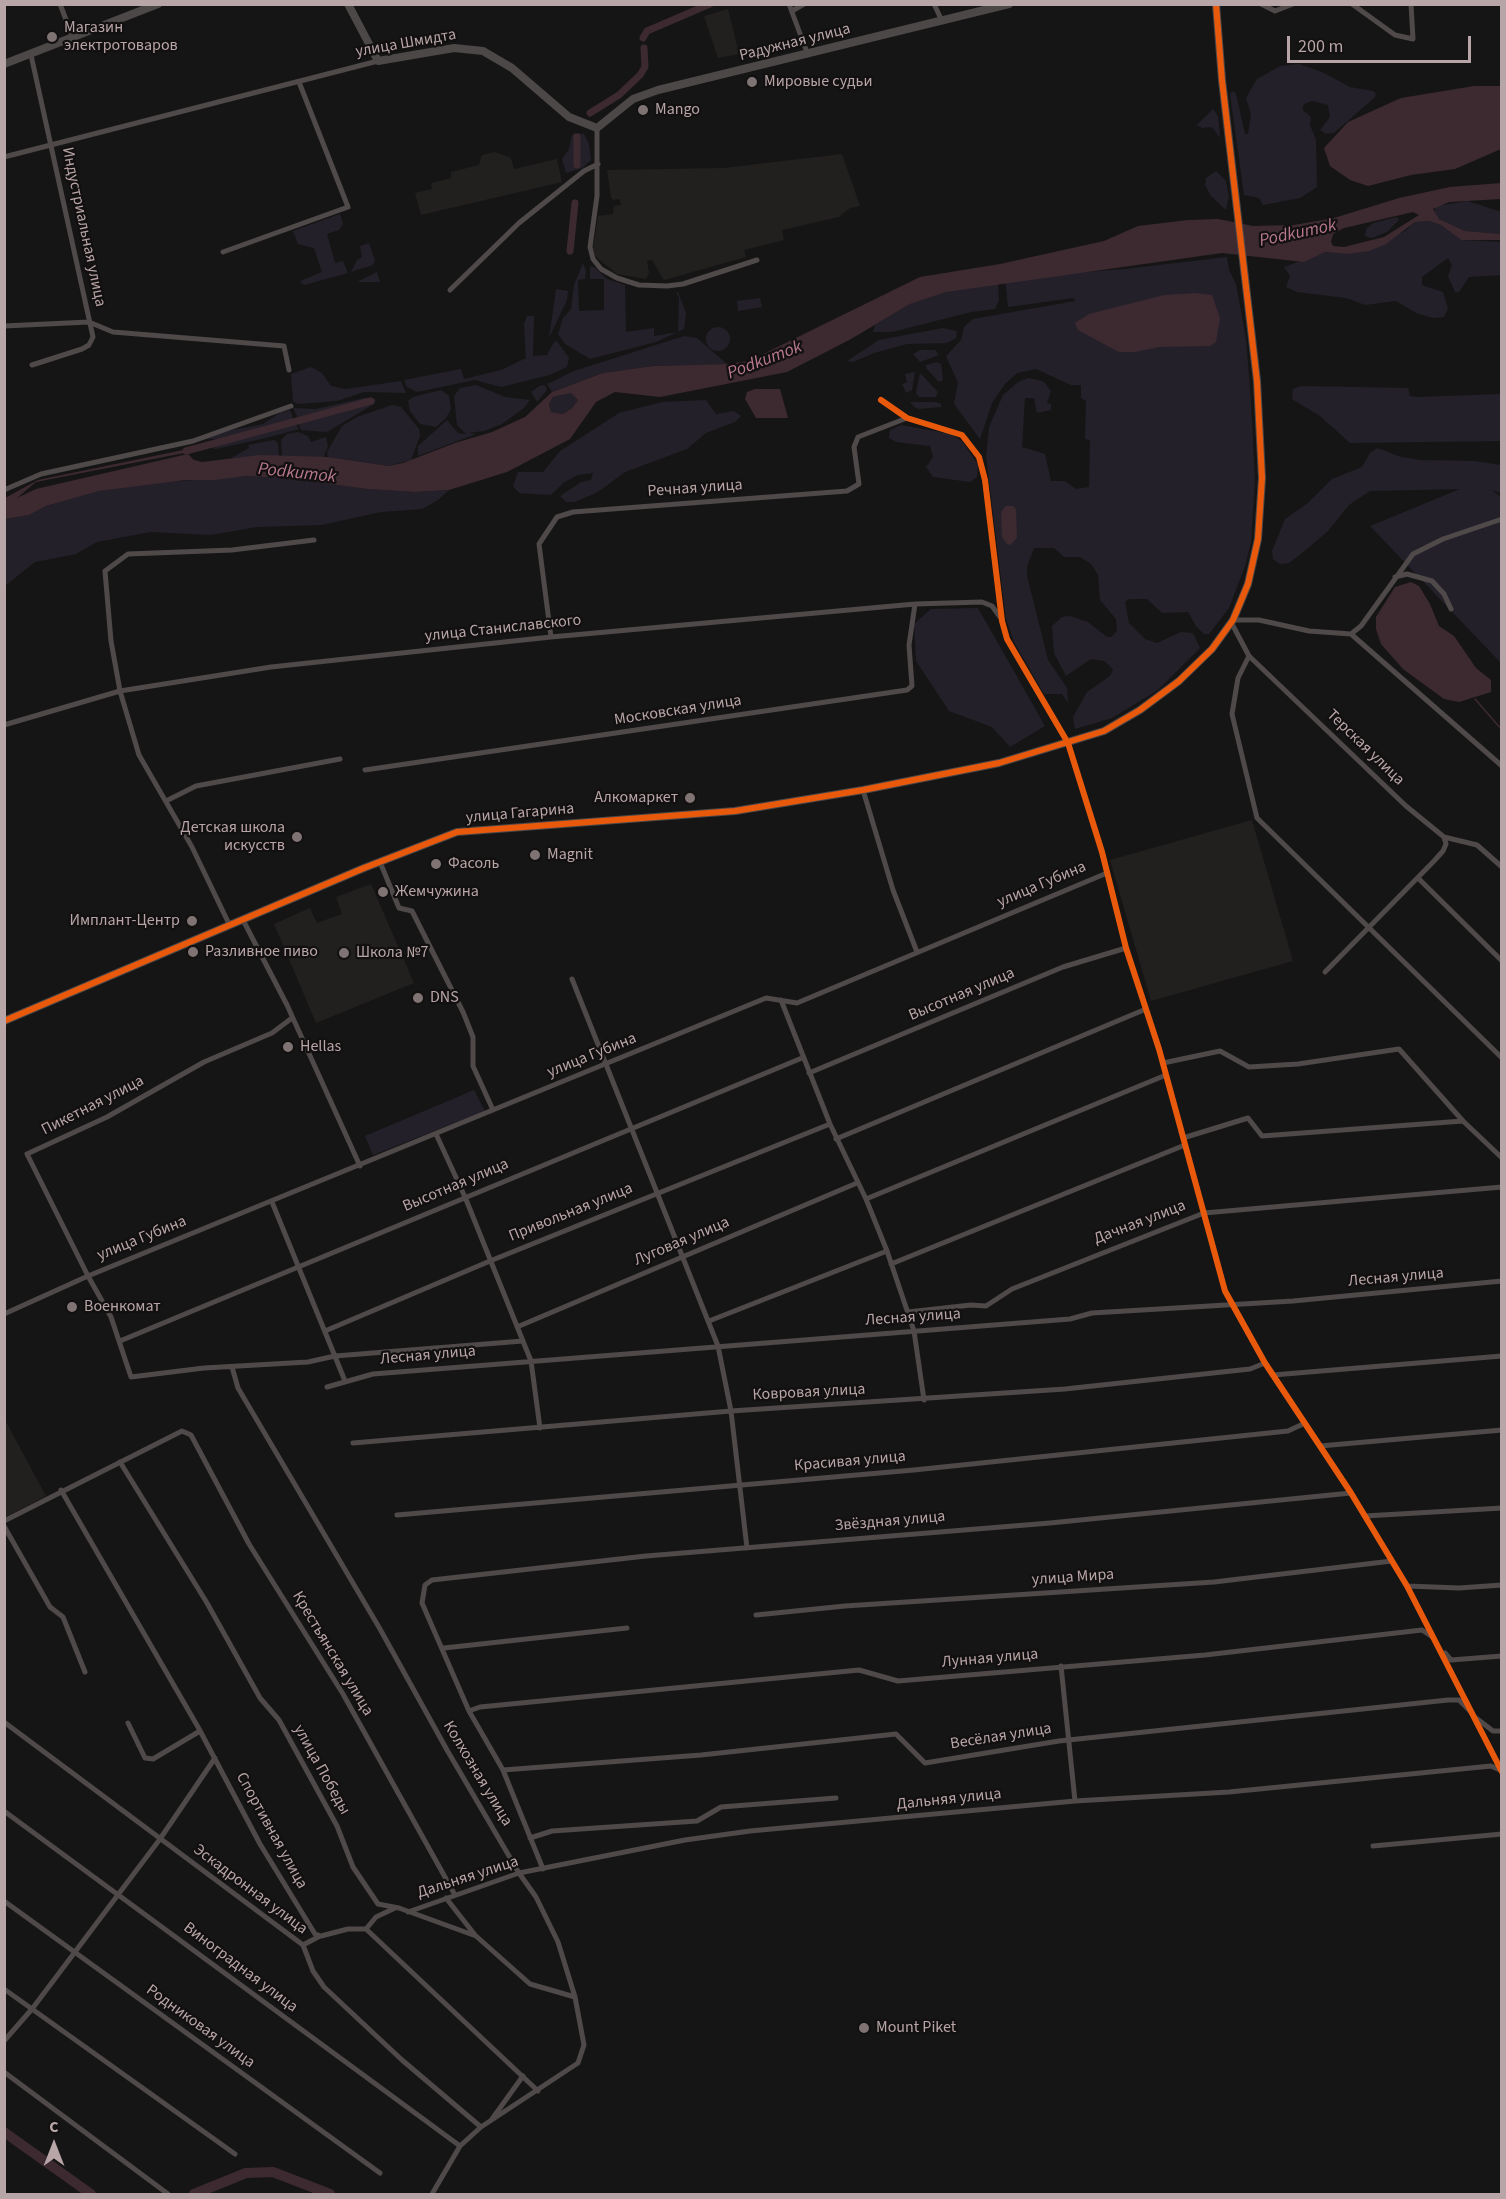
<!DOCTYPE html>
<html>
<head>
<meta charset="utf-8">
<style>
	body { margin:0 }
	#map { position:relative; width:1506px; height:2199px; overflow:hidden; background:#161515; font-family:"Source Sans 3",sans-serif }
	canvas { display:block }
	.frame { position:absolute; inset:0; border:6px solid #b8a5a7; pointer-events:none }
	.north { position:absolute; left:24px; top:2115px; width:60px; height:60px; -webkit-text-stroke:4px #121010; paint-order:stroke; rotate:0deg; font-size:16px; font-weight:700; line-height:24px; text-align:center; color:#b8a5a7 }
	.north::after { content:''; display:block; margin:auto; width:21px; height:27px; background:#b8a5a7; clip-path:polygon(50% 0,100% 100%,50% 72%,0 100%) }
	.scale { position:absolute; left:1287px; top:36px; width:184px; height:27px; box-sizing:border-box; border:3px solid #b8a5a7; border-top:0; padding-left:8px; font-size:18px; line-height:21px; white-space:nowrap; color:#b8a5a7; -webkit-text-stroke:4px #121010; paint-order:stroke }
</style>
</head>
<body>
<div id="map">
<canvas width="1506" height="2199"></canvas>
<div class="frame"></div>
<div class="north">С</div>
<div class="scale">200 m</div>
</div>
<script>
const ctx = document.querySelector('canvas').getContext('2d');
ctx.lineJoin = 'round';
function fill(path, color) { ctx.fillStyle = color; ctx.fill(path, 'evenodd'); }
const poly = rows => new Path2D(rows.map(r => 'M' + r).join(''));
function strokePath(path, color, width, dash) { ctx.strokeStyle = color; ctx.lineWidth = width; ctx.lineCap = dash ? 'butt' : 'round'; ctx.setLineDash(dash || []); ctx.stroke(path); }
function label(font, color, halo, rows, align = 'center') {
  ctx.font = font + ' "Source Sans 3",sans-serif'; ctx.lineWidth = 4.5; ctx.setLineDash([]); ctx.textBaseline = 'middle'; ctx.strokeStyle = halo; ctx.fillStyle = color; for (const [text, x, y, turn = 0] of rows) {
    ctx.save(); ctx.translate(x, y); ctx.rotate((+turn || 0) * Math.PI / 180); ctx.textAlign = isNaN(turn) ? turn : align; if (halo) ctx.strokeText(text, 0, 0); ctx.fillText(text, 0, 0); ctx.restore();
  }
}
const built = poly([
	[728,9,739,54,718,58,704,16],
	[495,152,511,158,514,169,557,159,562,182,421,215,415,193,432,189,431,183,451,178,451,172,479,165,482,155],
	[842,154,860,206,850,208,839,217,782,230,784,240,744,250,746,257,664,280,652,260,647,261,649,273,646,279,617,274,596,257,593,249,598,216,613,214,614,206,621,205,620,199,613,200,611,197,607,170,724,168],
	[1252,820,1293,961,1151,1001,1110,860],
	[371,884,414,983,316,1023,274,924,310,908,317,923,342,914,336,897],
	[4,1418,46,1496,5,1517,4,1517]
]);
const green = poly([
	[1299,64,1322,72,1350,87,1373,91,1376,94,1375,97,1334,133,1326,134,1320,130,1330,117,1328,105,1312,101,1304,104,1302,109,1311,117,1310,125,1316,140,1317,187,1300,198,1263,205,1259,198,1244,195,1230,94,1233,91,1236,94,1245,134,1248,134,1251,114,1246,98,1257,79,1280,66],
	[1213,109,1218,116,1220,138,1212,127,1202,128,1197,125],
	[575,133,584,134,589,144,591,160,582,168,566,173,562,159,569,149,572,135],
	[1216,171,1226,181,1229,197,1226,210,1211,196,1205,185,1206,178],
	[1468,201,1501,212,1501,234,1465,231,1439,219,1434,213,1436,206],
	[340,214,343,224,339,230,327,234,335,263,343,261,348,273,304,285,300,281,322,272,314,248,298,244,293,231],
	[1397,217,1399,220,1387,232,1372,238,1365,236,1366,229,1373,223],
	[1429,221,1441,225,1461,240,1501,242,1501,275,1469,277,1459,292,1455,292,1448,276,1452,265,1448,258,1422,277,1422,285,1443,292,1448,309,1444,317,1433,318,1416,313,1396,301,1365,305,1346,298,1297,292,1286,287,1290,276,1284,267,1325,252,1347,254,1404,232,1415,222],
	[369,243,375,261,373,265,351,272,357,260,362,257,360,246],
	[1227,257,1229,270,1236,284,1246,339,1251,401,1255,481,1251,542,1245,566,1229,608,1209,634,1204,634,1196,626,1188,612,1162,613,1147,599,1129,599,1125,602,1129,623,1145,639,1157,643,1181,632,1193,633,1200,648,1158,690,1112,718,1075,729,1073,717,1087,692,1110,676,1113,669,1104,661,1091,659,1066,676,1054,653,1052,626,1062,617,1070,616,1088,622,1107,637,1111,637,1117,631,1116,619,1100,600,1098,575,1091,564,1080,557,1064,557,1054,548,1034,548,1027,567,1027,576,1048,660,1067,688,1068,703,1062,694,1044,694,1014,642,1006,619,986,456,989,427,1003,395,1018,382,1028,378,1038,380,1044,382,1051,391,1047,403,1051,404,1051,410,1037,413,1034,398,1025,398,1022,447,1045,454,1051,481,1065,481,1076,489,1089,487,1090,440,1085,439,1086,401,1081,398,1081,385,1071,385,1036,369,1017,373,1005,384,992,403,980,439,954,404,958,383,946,356,961,340,964,327,973,319,1075,301,1074,298,1008,307,1005,278,1125,269],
	[583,263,586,271,585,279,578,280,579,311,604,310,604,279,590,279,590,267,594,267,607,279,625,285,626,332,654,328,654,336,678,332,679,297,676,292,678,292,686,313,684,329,656,342,590,359,565,344,558,334,563,318,571,309,574,285],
	[377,272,380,282,357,282],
	[968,284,998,284,999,300,995,309,971,312,892,332,873,332,875,325,910,304],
	[556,289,568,291,567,300,549,338],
	[760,298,762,307,738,311,737,301],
	[527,316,534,316,533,356,547,355,554,342,557,341,569,358,567,367,549,375,501,387,475,380,417,392,407,387,404,380,461,369,464,379,501,370,526,358,524,324],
	'706 339a12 12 0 1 1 24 0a12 12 0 1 1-24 0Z',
	[943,328,957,331,956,338,947,343,907,344,874,353,853,362,847,361,879,340],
	[684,336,697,338,727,364,653,366,603,373,552,392,547,384,574,371],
	[920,350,935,350,939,355,920,362,913,354],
	[937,362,941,364,943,380,939,382,926,368,926,365],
	[311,367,322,373,331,386,346,389,401,381,406,393,364,392,337,401,297,404,293,401,291,374],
	[915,372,912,390,906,393,902,384,907,382,905,374],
	[920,373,938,392,936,397,919,397,916,393],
	[476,385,505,397,530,400,524,408,502,424,484,431,469,433,476,434,418,456,418,458,418,446,447,420,458,433,466,434,457,425,454,396,460,388],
	[541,385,546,386,547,390,537,402,531,392],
	[1301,386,1408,388,1410,396,1418,397,1501,394,1501,441,1350,443,1320,416,1292,399,1293,389],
	[441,390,449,396,451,409,446,418,436,427,420,424,410,411,408,401,413,397],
	[571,393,578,400,572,408,563,414,551,412,549,404,553,397],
	[364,398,377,399,298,418,293,408,316,409],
	[376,400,374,404,327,432,301,430,297,420],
	[706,400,716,414,734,411,741,416,735,422,706,433,687,449,625,472,598,492,575,502,566,502,560,496,581,482,591,480,593,473,578,475,563,483,551,495,519,493,513,486,518,472,543,472,560,451,619,413,662,402],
	[910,402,936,402,941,404,941,407,919,409,914,407],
	[392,405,401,407,419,429,420,436,411,460,389,466,328,457,327,452,342,426,357,417],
	[290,410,294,420,220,439,204,439,222,432,263,424,281,412],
	[295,423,299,429,270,437,216,449,206,447],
	[901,425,951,434,962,441,978,465,977,477,970,482,933,477,926,467,933,457,930,446,896,442,889,438,890,430],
	[298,432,308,436,311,442,326,437,328,446,324,456,327,458,282,457,281,440,287,434],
	[274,440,278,443,279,457,231,458,249,448,248,445],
	[1377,448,1401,457,1420,460,1475,461,1501,465,1501,493,1492,490,1501,497,1501,663,1370,526,1460,489,1370,491,1349,505,1328,531,1302,553,1289,563,1280,564,1273,559,1272,551,1285,519,1308,503,1332,479,1362,467,1370,453],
	[246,476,286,478,367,489,415,492,449,490,438,500,422,509,381,512,322,525,257,527,210,535,151,532,97,542,76,554,35,562,5,586,5,519,29,515,46,506,99,491,154,483],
	[978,608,1045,726,1010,747,992,727,949,711,916,661,914,624,931,609],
	[474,1090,485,1111,373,1155,365,1136]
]);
const water = poly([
	[1474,86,1501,86,1501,149,1455,169,1411,175,1368,186,1350,180,1330,166,1324,148,1348,122,1401,98],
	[1501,183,1501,199,1449,202,1433,209,1439,219,1465,231,1501,234,1501,240,1461,240,1441,225,1429,221,1415,222,1386,244,1369,251,1347,254,1325,252,1304,262,1222,253,946,292,910,304,851,339,787,372,660,397,615,392,596,402,570,439,507,472,449,490,415,492,367,489,286,478,246,476,214,480,186,480,99,491,46,506,29,515,5,519,5,498,38,480,193,448,194,451,36,482,17,498,36,489,188,454,194,460,202,462,260,455,328,457,389,466,403,463,455,443,492,432,525,417,552,392,603,373,653,366,727,364,749,361,920,277,1000,264,1104,241,1138,226,1188,220,1218,219,1253,226,1294,225,1334,218,1399,198,1450,187],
	[1413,212,1419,215,1384,237,1344,247,1333,246,1331,242,1333,234,1344,228],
	[571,393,578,400,572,408,563,414,551,412,549,404,553,397],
	[1195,293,1212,295,1220,318,1216,342,1210,346,1160,347,1135,352,1119,352,1085,334,1078,330,1075,323,1089,314,1164,295],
	[755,389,780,389,788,418,756,418,745,399,747,392],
	[1006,506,1013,506,1016,509,1017,538,1010,545,1007,544,1002,537,1001,512],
	[1411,582,1419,586,1430,604,1439,626,1454,636,1476,668,1491,680,1491,692,1459,702,1444,699,1403,669,1381,644,1376,629,1376,617,1395,587]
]);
const stream = poly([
	[1475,699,1502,730]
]);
const canal = poly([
	[643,38,647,31,710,4],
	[590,113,619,95,640,75,645,67,644,48],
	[577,165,577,137],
	[570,251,575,203],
	[186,451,371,401]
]);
const river = poly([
	[4,2132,91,2194],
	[194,2194,246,2173,273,2172,330,2194]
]);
const street = poly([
	[60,4,73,38],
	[789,4,808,55],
	[934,4,942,21],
	[1261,4,1275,11,1293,4],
	[1352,4,1395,35,1413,39,1411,4],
	[792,11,804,4],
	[31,55,93,337,89,345,82,349,32,365],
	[597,128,597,196,590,247,593,259,601,269,617,278,639,285,667,286,683,284,757,260],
	[4,157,378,61],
	[223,252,348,207,299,82],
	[450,290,519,223,584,171,598,164],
	[4,326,89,322,113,332,284,346,289,370],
	[881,400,907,418,962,435,979,457,985,480,1002,621,1007,639,1068,743,1102,852,1126,948,1159,1049,1225,1291,1265,1363,1351,1493,1407,1586,1502,1772],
	[4,490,41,474,193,441,291,406],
	[1395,577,1407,574,1432,581,1444,594,1451,609],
	[1233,620,1259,620,1309,631,1351,634,1502,766],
	[1231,622,1249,656,1406,806,1444,837,1477,845,1502,867],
	[1351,634,1361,626,1413,554,1443,539,1502,519],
	[551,637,539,544,557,517,573,512,847,491,859,484,854,447,858,437,907,418],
	[1249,656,1238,678,1232,714,1257,818,1502,1058],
	[4,725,120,691,271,667,551,637,915,604,982,602,992,606,1000,617],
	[365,770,907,690,912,686,909,645,915,604],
	[863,790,893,890,917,952],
	[166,801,196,786,340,759],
	[380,862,399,908,412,911,463,1012,473,1037,473,1066,493,1110],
	[1418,878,1502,961],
	[243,920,287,1005,360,1166],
	[230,926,192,847,139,755,120,691,111,641,105,571,128,554,232,550,314,540],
	[1325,972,1434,861,1443,851,1446,844,1444,837],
	[572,979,718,1346,731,1411,747,1548],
	[781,1000,830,1124,866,1199,887,1251,914,1331,924,1400],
	[292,1018,272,1033,204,1062,107,1117,27,1154,88,1276,111,1317,131,1377,204,1368,308,1362,335,1356,523,1341],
	[1163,1063,1220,1051,1249,1067,1298,1064,1399,1049,1463,1121,1502,1158],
	[809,1073,1063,967,1126,948],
	[436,1134,465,1197,531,1361,540,1428],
	[1183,1138,1248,1118,1262,1136,1463,1121],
	[836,1139,1146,1009],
	[866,1199,1166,1075],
	[272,1202,345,1381],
	[891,1264,1185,1145],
	[908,1312,971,1305,986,1306,1012,1289,1204,1213,1502,1187],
	[4,1314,88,1276,766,998,797,1003,1107,873],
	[709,1321,887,1251],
	[517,1327,857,1183],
	[325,1331,490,1261,830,1124],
	[120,1341,802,1058],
	[232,1367,238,1388,380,1629,447,1750,519,1873,536,1897,558,1942,575,1997,584,2045,578,2063,481,2127,460,2146,432,2194],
	[1273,1375,1502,1356],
	[327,1387,373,1374,1070,1319,1092,1313,1293,1301,1502,1281],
	[353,1443,731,1411,1065,1389,1250,1369,1265,1363],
	[1320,1446,1502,1430],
	[120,1462,207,1603,260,1698,279,1720,337,1826,353,1867,378,1904,399,1908,476,1936,530,1984,575,1997],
	[61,1490,198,1727,260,1844,315,1934,321,1936,348,1929,366,1929,538,2091],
	[397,1515,914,1470,1288,1431,1303,1424],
	[1365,1516,1502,1508],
	[4,1521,182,1431,191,1435,249,1544,343,1694,455,1895],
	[4,1526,50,1607,63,1617,85,1672],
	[1407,1586,1459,1588,1502,1585],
	[756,1615,845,1606,1214,1582,1392,1561],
	[444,1648,627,1628],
	[1445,1653,1451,1660,1502,1656],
	[1061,1666,1075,1801],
	[469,1711,480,1707,859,1670,898,1681,1205,1655,1422,1630,1431,1636],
	[1476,1718,1493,1731,1502,1731],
	[4,1722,303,1945,313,1971,324,1987,402,2060,481,2127],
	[128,1723,145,1758,153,1759,200,1731],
	[503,1770,701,1755,896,1734,925,1763,1059,1741,1448,1700,1459,1700,1470,1711],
	[4,1811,460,2146],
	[530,1838,552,1831,697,1821,721,1807,836,1798],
	[1373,1846,1502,1834],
	[543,1869,503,1770,469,1711,422,1603,425,1585,432,1580,646,1556,1050,1523,1351,1493],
	[446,1898,475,1935],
	[4,1901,380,2173],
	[408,1912,519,1873,685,1840,750,1831,1075,1801,1229,1792,1491,1766,1500,1770],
	[366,1929,376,1917,395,1908],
	[303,1945,320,1936],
	[4,1989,235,2154],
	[4,2041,32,2009,160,1839,215,1758],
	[4,2072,168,2194],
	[492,2119,523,2076]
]);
const secondary = poly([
	[348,4,378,61,454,48,483,51,512,68,569,117,597,128,633,99,658,90,1009,4],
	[4,64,158,4],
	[4,1021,364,868,457,832,735,811,863,790,999,763,1104,731,1140,710,1179,681,1212,649,1233,620,1248,584,1258,539,1262,478,1257,381,1222,80,1216,4]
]);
const cycleway = poly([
	[881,400,907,418,962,435,979,457,985,480,1002,621,1007,639,1068,743,1102,852,1126,948,1159,1049,1225,1291,1265,1363,1351,1493,1407,1586,1502,1772],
	[4,1021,364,868,457,832,735,811,863,790,999,763,1104,731,1140,710,1179,681,1212,649,1233,620,1248,584,1258,539,1262,478,1257,381,1222,80,1216,4]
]);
const markers = [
	[52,37,6,"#7f7374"],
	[752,82,6,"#7f7374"],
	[643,110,6,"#7f7374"],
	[690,798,6,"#7f7374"],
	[297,837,6,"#7f7374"],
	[535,855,6,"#7f7374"],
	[436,864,6,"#7f7374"],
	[383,892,6,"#7f7374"],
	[192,921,6,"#7f7374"],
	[193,952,6,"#7f7374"],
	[344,953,6,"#7f7374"],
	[418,998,6,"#7f7374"],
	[288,1047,6,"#7f7374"],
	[72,1307,6,"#7f7374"],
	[864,2028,6,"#7f7374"]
];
const poiNames = [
	["Магазин",64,28],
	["электротоваров",64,46],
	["Мировые судьи",764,82],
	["Mango",655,110],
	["Алкомаркет",678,798,"right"],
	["Детская школа",285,828,"right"],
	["искусств",285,846,"right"],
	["Magnit",547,855],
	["Фасоль",448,864],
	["Жемчужина",395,892],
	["Имплант-Центр",180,921,"right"],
	["Разливное пиво",205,952],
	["Школа №7",356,953],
	["DNS",430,998],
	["Hellas",300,1047],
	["Военкомат",84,1307],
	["Mount Piket",876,2028]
];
const streetNames = [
	["Радужная улица",795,43,-14],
	["улица Шмидта",406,44,-10],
	["Индустриальная улица",83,227,78],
	["Речная улица",695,489,-4],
	["улица Станиславского",503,629,-6],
	["Московская улица",678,711,-9],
	["Терская улица",1365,748,44],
	["улица Гагарина",520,814,-5],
	["улица Губина",1042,885,-23],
	["Высотная улица",962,995,-23],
	["улица Губина",592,1056,-22],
	["Пикетная улица",93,1106,-27],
	["Высотная улица",456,1186,-23],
	["Привольная улица",571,1213,-22],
	["Дачная улица",1140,1223,-21],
	["улица Губина",142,1239,-22],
	["Луговая улица",682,1242,-23],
	["Лесная улица",1396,1278,-5],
	["Лесная улица",913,1318,-4],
	["Лесная улица",428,1356,-5],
	["Ковровая улица",809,1393,-3],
	["Красивая улица",850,1462,-5],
	["Звёздная улица",890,1522,-5],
	["улица Мира",1073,1578,-4],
	["Крестьянская улица",332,1654,59],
	["Лунная улица",990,1659,-5],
	["Весёлая улица",1001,1737,-9],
	["улица Победы",321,1770,61],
	["Колхозная улица",477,1774,59],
	["Дальняя улица",949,1800,-6],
	["Спортивная улица",271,1831,61],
	["Дальняя улица",468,1878,-18],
	["Эскадронная улица",250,1890,37],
	["Виноградная улица",240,1968,37],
	["Родниковая улица",200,2027,36]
];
const waterNames = [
	["Podkumok",1298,234,-12],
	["Podkumok",765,361,-21],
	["Podkumok",297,474,6]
];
fill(built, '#221f1f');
fill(green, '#232029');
fill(water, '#3d2a31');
strokePath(stream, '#3d2a31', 1.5);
strokePath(canal, '#3d2a31', 7);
strokePath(river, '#3d2a31', 10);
strokePath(street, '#4f4949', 5);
strokePath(secondary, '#4d4848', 8);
strokePath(cycleway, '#e8590c', 6);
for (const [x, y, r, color] of markers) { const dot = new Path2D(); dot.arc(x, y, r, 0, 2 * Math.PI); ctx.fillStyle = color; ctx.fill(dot); strokePath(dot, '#121010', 2); }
label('16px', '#b8a5a7', '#121010', poiNames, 'left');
label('16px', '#b8a5a7', '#121010', streetNames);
label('italic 18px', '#b7788d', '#121010', waterNames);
</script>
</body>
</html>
